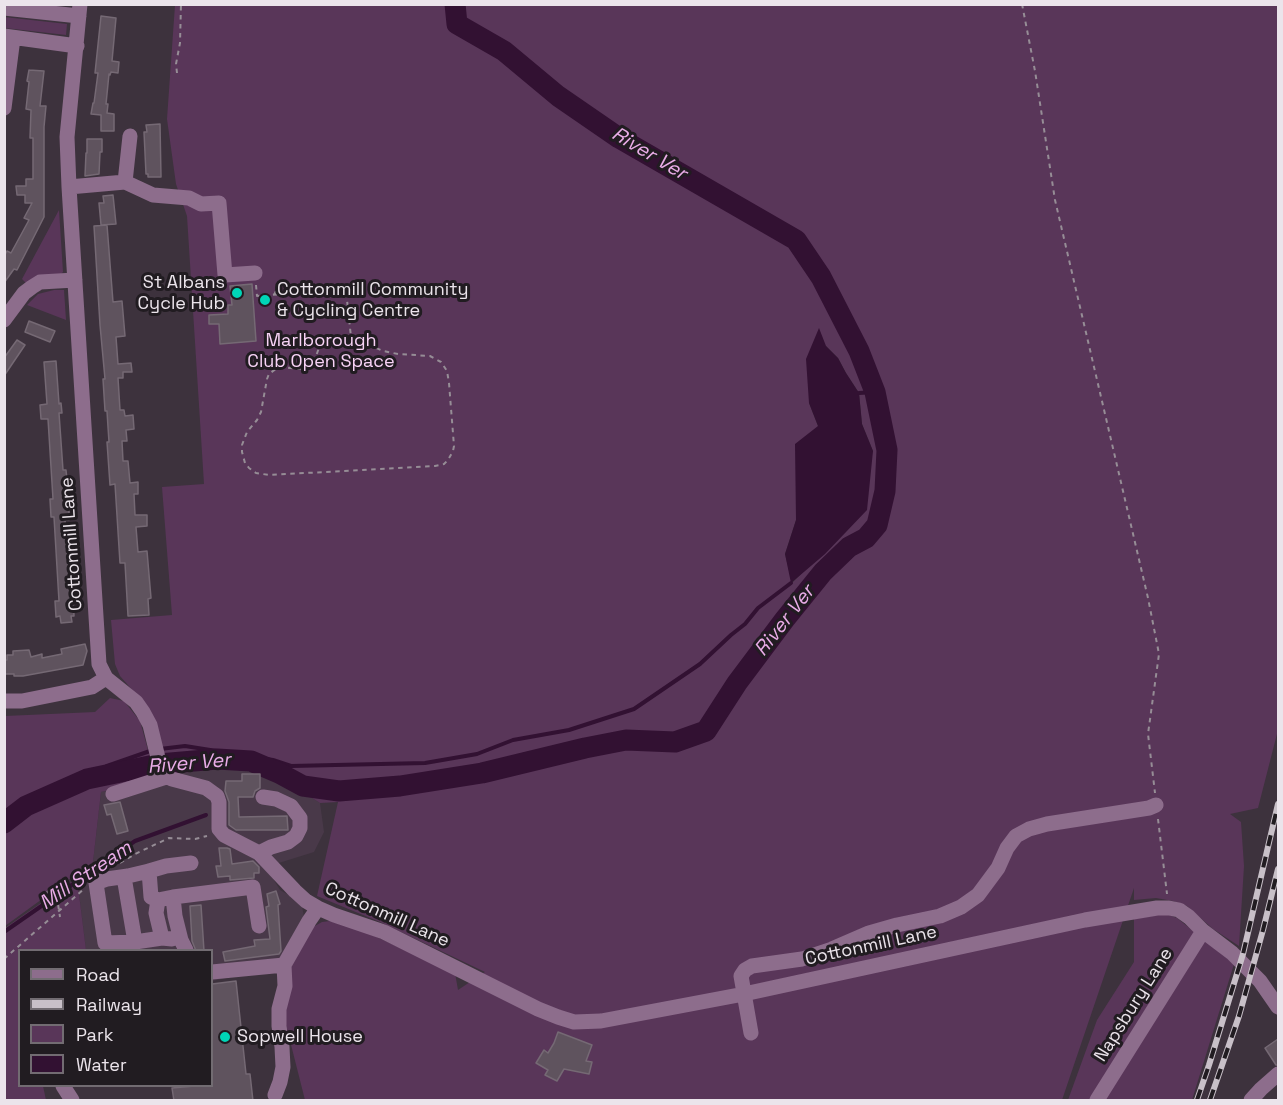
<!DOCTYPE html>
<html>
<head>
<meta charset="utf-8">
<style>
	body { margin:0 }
	#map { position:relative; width:1283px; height:1105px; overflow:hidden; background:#3d323d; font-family:"Space Grotesk",sans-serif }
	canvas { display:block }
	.frame { position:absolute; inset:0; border:6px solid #ebe4eb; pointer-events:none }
	.legend { position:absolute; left:18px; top:949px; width:195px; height:138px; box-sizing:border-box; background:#211c21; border:2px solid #726c72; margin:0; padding:8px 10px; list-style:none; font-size:18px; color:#ebe4eb }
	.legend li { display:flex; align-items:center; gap:12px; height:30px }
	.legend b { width:30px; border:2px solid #726c72 }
</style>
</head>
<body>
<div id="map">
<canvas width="1283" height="1105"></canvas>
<div class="frame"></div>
<ul class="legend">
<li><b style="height:8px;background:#8d6d8c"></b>Road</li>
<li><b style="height:8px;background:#c8c0c8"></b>Railway</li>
<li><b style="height:16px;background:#593659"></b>Park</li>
<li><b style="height:16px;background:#321132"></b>Water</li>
</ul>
</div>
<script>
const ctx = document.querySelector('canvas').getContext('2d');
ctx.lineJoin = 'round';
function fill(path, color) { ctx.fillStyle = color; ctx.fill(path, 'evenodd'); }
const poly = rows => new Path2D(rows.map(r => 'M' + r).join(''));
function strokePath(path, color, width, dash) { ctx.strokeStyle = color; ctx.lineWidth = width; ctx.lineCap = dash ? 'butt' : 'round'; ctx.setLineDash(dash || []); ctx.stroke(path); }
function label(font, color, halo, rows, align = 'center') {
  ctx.font = font + ' "Space Grotesk",sans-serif'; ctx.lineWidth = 6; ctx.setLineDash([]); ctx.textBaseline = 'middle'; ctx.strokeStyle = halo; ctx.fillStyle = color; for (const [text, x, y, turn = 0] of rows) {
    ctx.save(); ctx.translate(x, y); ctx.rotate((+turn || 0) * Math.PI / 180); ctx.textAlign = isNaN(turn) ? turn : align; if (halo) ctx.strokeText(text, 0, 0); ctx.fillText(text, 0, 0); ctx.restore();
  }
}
const built = poly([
	[214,762,250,765,281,778,320,803,324,832,314,852,266,867,280,890,294,898,302,906,304,917,280,958,271,969,212,981,212,950,86,950,77,878,93,862,101,792,156,779,173,766]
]);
const green = poly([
	[175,5,1278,5,1278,730,1258,808,1230,814,1241,822,1244,866,1239,946,1213,929,1187,906,1173,901,1156,898,1134,900,1134,888,1062,1100,305,1100,284,1017,290,969,313,927,322,922,330,921,368,933,455,973,458,990,485,972,380,922,317,896,338,802,320,803,281,778,250,765,214,762,173,766,167,762,142,701,120,676,115,664,111,620,172,615,162,487,204,484,187,216,176,184,167,119],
	[826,346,838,358,846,373,859,393,862,424,873,451,801,574,792,583,785,554,796,520,818,426,809,403],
	[4,17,67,24,66,35,5,28],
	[59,210,63,272,59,276,28,285,22,279],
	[54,290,64,290,66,320,27,305,38,294],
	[110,698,124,701,140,721,156,779,101,792,93,862,5,926,5,716,95,712],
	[77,878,86,950,20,950,20,1086,43,1086,46,1100,5,1100,5,928],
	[1158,915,1169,915,1177,918,1234,964,1192,1100,1068,1100,1097,1020,1134,962,1134,919]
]);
const water = poly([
	[819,328,826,346,838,358,846,373,859,393,862,424,873,451,867,510,825,554,791,583,785,554,796,520,795,444,818,426,809,403,806,359]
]);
const stream = poly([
	[859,393,875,392],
	[160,749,185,746,273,760,291,766,425,763,477,754,513,740,569,730,634,709,700,664,731,635,745,624,758,608,791,583],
	[87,779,107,766,150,751],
	[4,932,135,841,206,815]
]);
const river = poly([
	[4,823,26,806,87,779,159,764,217,759,251,761,279,773,303,786,339,791,400,786,482,773,585,748,626,740,675,742,706,731,737,683,785,619,823,572,849,547,866,538,877,525,885,491,887,450,875,392,859,351,821,277,796,240,619,138,558,96,504,51,457,24,455,4]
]);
const building = poly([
	[101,16,116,18,112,61,119,62,118,73,111,72,110,75,109,74,106,104,108,104,107,113,114,114,114,131,101,131,101,115,91,114,93,103,94,103,98,73,95,73,101,16],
	[29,70,44,71,40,106,46,106,44,127,44,217,17,270,14,269,4,283,4,256,7,251,11,253,29,220,24,218,32,203,25,203,25,195,17,195,16,186,26,186,26,179,33,179,33,138,30,138,31,110,26,109,29,82,27,81,29,70],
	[160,124,161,177,148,177,148,174,146,174,144,132,147,132,146,125,160,124],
	[87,139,102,139,102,152,100,152,99,174,85,176,86,153,87,153,87,139],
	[113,195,116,224,101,225,99,203,104,203,103,196,113,195],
	[107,225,113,302,122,301,125,336,116,337,118,364,131,363,132,372,123,372,123,378,118,378,120,410,124,410,125,416,133,415,134,429,126,430,127,441,122,441,123,461,128,461,130,483,138,482,138,494,134,494,135,515,147,515,147,526,136,527,138,552,147,551,151,598,148,599,149,615,128,616,125,563,120,563,115,484,110,485,107,442,109,442,108,427,107,411,105,411,103,379,105,379,100,325,94,226,107,225],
	[252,284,256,341,220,344,219,324,209,324,209,315,228,314,228,305,232,305,230,286,252,284],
	[29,321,55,331,50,342,25,332,29,321],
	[17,340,25,345,4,376,4,358,17,340],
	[56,361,59,404,61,403,62,413,59,413,63,470,66,470,67,480,65,480,67,509,69,509,69,520,65,520,70,594,73,594,74,616,71,616,72,622,61,623,60,616,56,617,55,601,59,601,54,517,51,517,50,499,53,499,48,419,41,419,40,405,47,404,44,362,56,361],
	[85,644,87,651,83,665,23,676,14,676,14,674,4,674,4,660,7,660,7,655,13,655,13,651,29,650,31,657,42,654,42,658,62,654,61,649,85,644],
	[242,774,260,774,260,788,255,791,253,797,238,797,239,817,287,816,288,830,236,830,229,825,229,802,225,791,226,781,242,781,242,774],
	[120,802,128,831,117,834,111,814,107,815,104,805,120,802],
	[219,848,227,848,230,849,232,864,253,861,259,867,259,873,254,873,254,878,230,880,230,876,218,877,216,866,221,866,219,848],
	[276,891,280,904,278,905,281,951,279,954,225,961,223,952,255,946,254,940,270,939,266,907,269,906,267,894,276,891],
	[201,905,204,951,196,951,192,941,190,906,201,905],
	[236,981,246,1074,250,1074,253,1101,174,1101,172,1088,195,1086,212,1086,212,984,236,981],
	[558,1032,592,1045,586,1061,592,1062,589,1074,564,1069,557,1081,545,1075,548,1070,536,1063,544,1050,548,1053,554,1043,558,1032],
	[1278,1039,1278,1065,1276,1065,1265,1048,1278,1039]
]);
const path = poly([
	[1022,4,1035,71,1055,200,1148,598,1159,654,1148,734,1155,793],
	[177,73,176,64,180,43,181,4],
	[256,285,257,296,337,290,345,295,347,300,351,337,383,351,398,354,430,356,441,362,447,371,449,383,454,446,453,451,448,460,444,464,435,466,269,475,256,473,249,468,245,463,242,452,242,445,247,432,257,420,261,412,267,379,269,374,277,368,283,367,298,369,305,368,311,364,315,359,320,345,325,340,332,338,351,337],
	[274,295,281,281],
	[1158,819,1167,894],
	[120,863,135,854,169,838,195,839,207,836],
	[47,891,58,904,60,917],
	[4,959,84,889]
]);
const minor = poly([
	[80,4,67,137,69,187,99,664,106,678,136,702,143,712,150,725,162,774,172,779,206,788,217,796,219,802,219,829,224,835,259,853,295,891,306,901,318,908,334,915,384,932,538,1009,558,1017,574,1022,601,1021,744,994,1085,920,1157,908,1169,908,1179,910,1189,917,1203,931,1232,953,1260,981,1278,1007],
	[4,8,79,16],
	[4,36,77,46],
	[4,108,13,38],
	[125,182,130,136],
	[69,187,125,182,153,195,189,198,201,204,219,203,225,275,255,273],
	[4,320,24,293,32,287,40,282,75,280],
	[4,701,22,701,92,687,106,678],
	[113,794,166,777],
	[259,853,271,847,288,842,296,836,300,828,300,818,291,806,276,799,263,797],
	[149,871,128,876,107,879,96,883,105,943,135,942,162,938],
	[124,877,135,942],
	[173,897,253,887,259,926],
	[158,900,156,913,162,938,172,939],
	[186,950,181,940,175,916,173,897,158,900,151,897,149,871,166,866,191,863],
	[212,972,284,965],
	[751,1033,741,976,745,970,752,966,802,959,832,949,869,933,897,925,940,916,961,907,978,895,998,868,1007,848,1016,836,1029,829,1047,824,1149,808,1156,805],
	[63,1086,72,1100],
	[275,1095,280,1082,283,1067,282,1047,279,1026,279,1009,285,986,284,965,309,921,318,908],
	[1097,1100,1203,931],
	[1251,1100,1261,1089,1278,1074]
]);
const rail = poly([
	[1197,1100,1209,1065,1243,954,1278,804],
	[1210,1100,1239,1016,1263,930,1278,869]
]);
const markers = [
	[237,293,6,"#00d5b7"],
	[265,300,6,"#00d5b7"],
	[225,1037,6,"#00d5b7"]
];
const poiNames = [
	["St Albans",225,283,"right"],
	["Cycle Hub",225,304,"right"],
	["Cottonmill Community",277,290],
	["& Cycling Centre",277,311],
	["Sopwell House",237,1037]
];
const parkNames = [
	["Marlborough",321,341],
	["Club Open Space",321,362]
];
const streetNames = [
	["Cottonmill Lane",72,544,-94],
	["Cottonmill Lane",387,915,24],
	["Cottonmill Lane",871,946,-12],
	["Napsbury Lane",1134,1005,-58]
];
const waterNames = [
	["River Ver",649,154,31],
	["River Ver",785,621,-52],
	["River Ver",189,764,-5],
	["Mill Stream",86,876,-34]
];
fill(built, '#493949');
fill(green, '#593659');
fill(water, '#321132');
strokePath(stream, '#321132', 4);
strokePath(river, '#321132', 21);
fill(building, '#5f535e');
strokePath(building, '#756974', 1.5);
strokePath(path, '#968d96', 2, [4.5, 4.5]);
strokePath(minor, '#8d6d8c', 15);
strokePath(rail, '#c8c0c8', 6);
strokePath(rail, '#211c21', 4, [11]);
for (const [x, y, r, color] of markers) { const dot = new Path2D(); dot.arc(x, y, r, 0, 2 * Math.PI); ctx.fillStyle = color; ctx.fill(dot); strokePath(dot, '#211c21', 2); }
label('18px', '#ebe4eb', '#211c21', poiNames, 'left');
label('18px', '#f8d3f6', '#211c21', parkNames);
label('18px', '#ebe4eb', '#211c21', streetNames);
label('italic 20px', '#e9ace7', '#211c21', waterNames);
</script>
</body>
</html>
